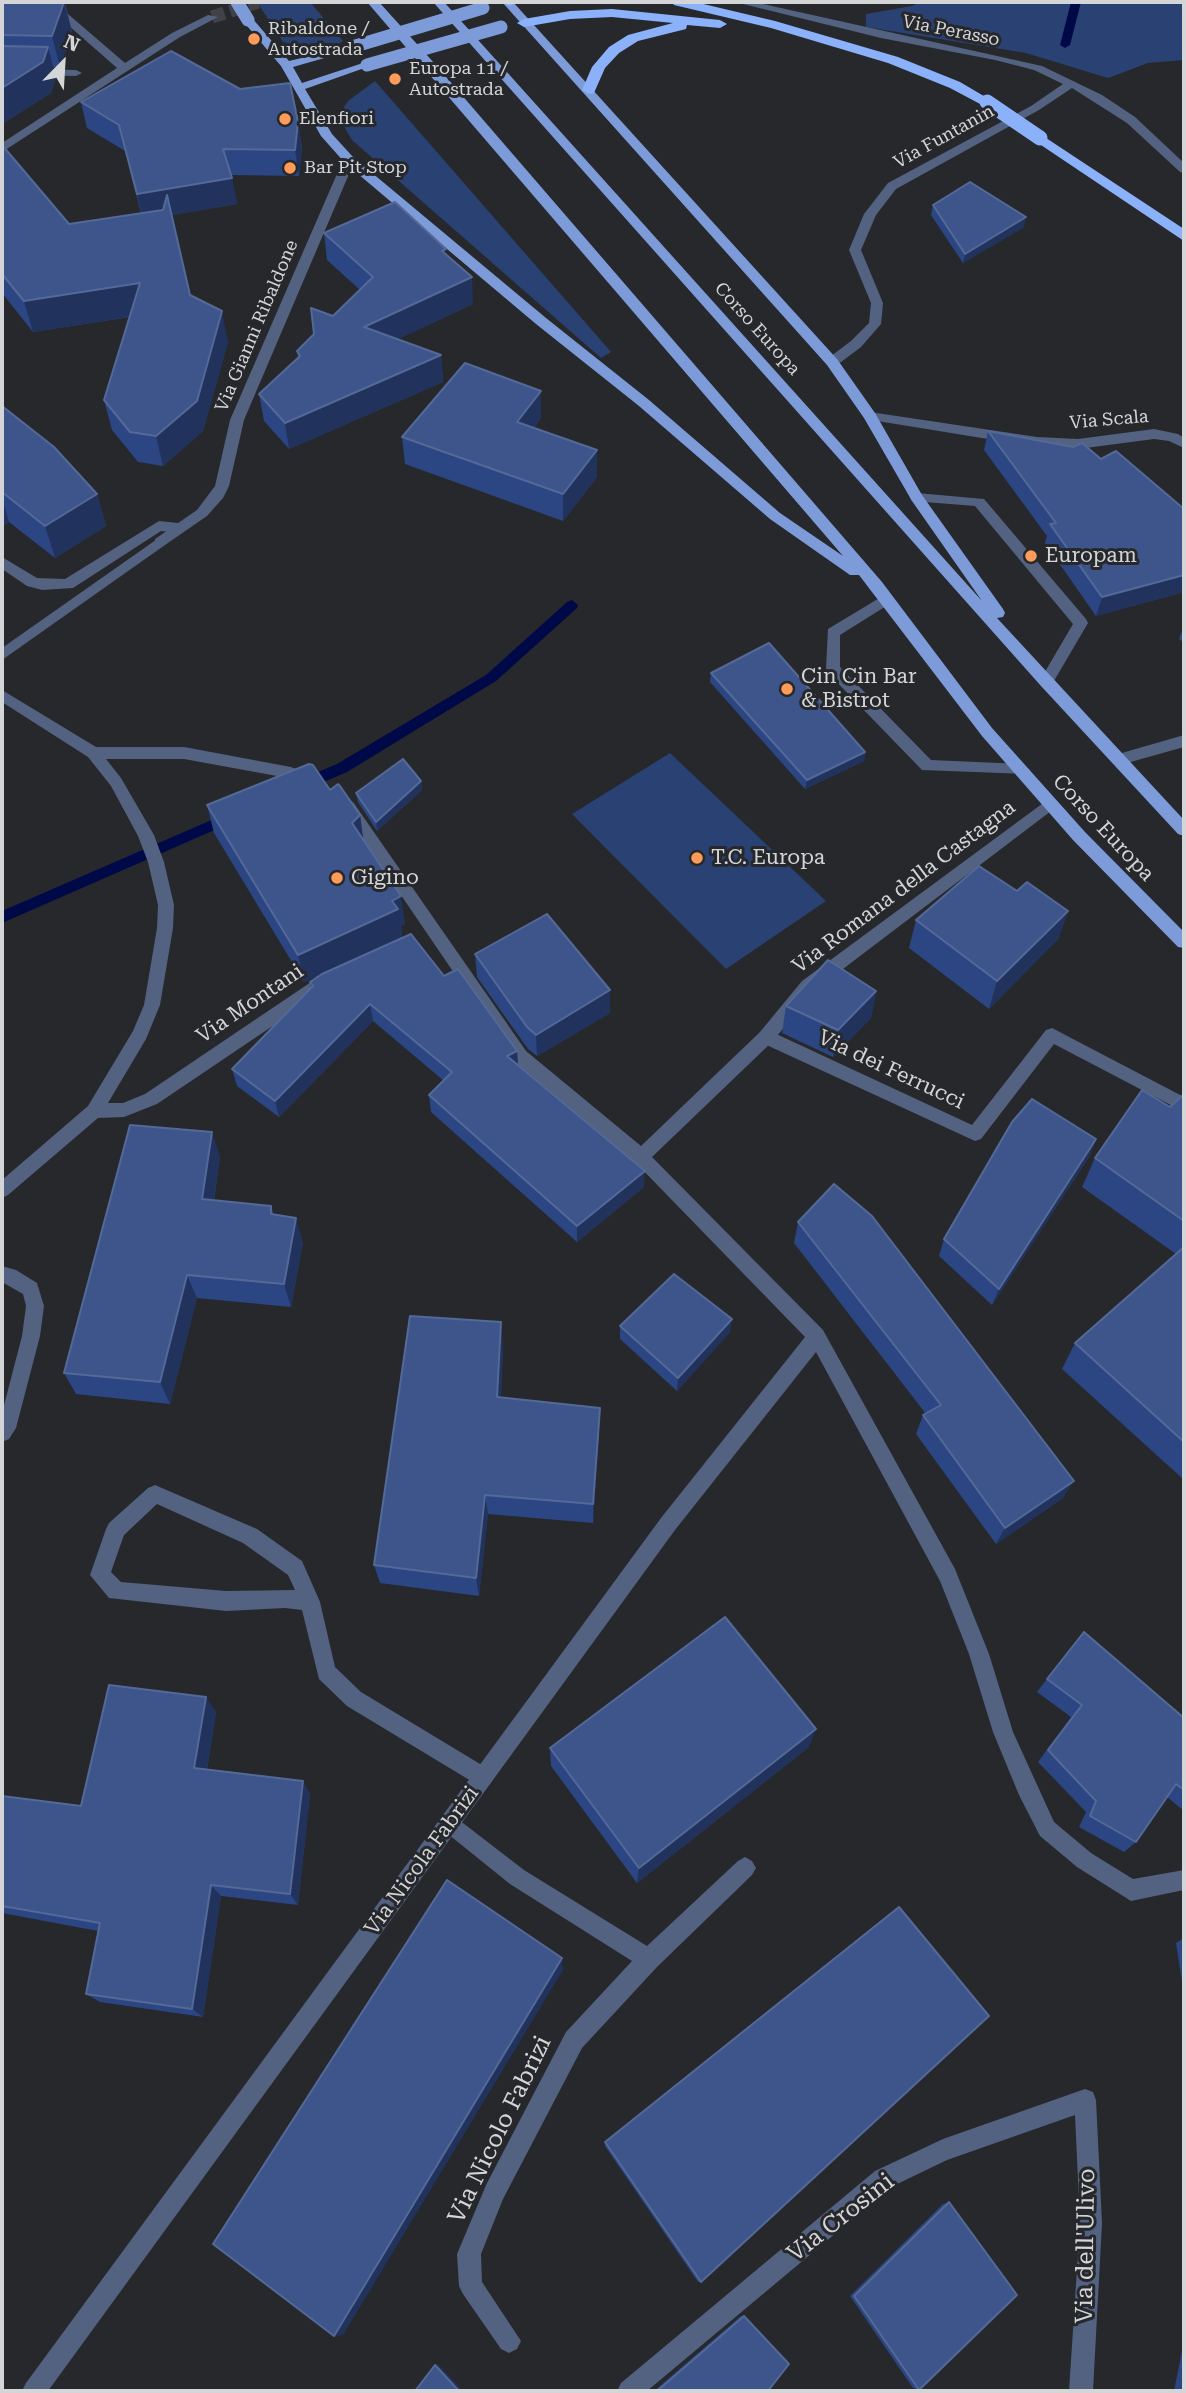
<!DOCTYPE html>
<html>
<head>
<meta charset="utf-8">
<style>
	body { margin:0 }
	#map { position:relative; width:1186px; height:2393px; overflow:hidden; background:#26282c; font-family:"Roboto Serif",serif }
	canvas { display:block }
	.frame { position:absolute; inset:0; border:4px solid #d3d5d7; pointer-events:none }
	.north { position:absolute; left:28px; top:28px; width:70px; height:70px; -webkit-text-stroke:5px #26282c; paint-order:stroke; rotate:24deg; font-size:19px; font-weight:700; line-height:28px; text-align:center; color:#d3d5d7 }
	.north::after { content:''; display:block; margin:auto; width:24px; height:32px; background:#d3d5d7; clip-path:polygon(50% 0,100% 100%,50% 72%,0 100%) }
</style>
</head>
<body>
<div id="map">
<canvas width="1186" height="2393"></canvas>
<div class="frame"></div>
<div class="north">N</div>
</div>
<script>
const ctx = document.querySelector('canvas').getContext('2d');
ctx.lineJoin = 'round';
function fill(path, color) { ctx.fillStyle = color; ctx.fill(path, 'evenodd'); }
const poly = rows => new Path2D(rows.map(r => 'M' + r).join(''));
function strokePath(path, color, width, dash) { ctx.strokeStyle = color; ctx.lineWidth = width; ctx.lineCap = dash ? 'butt' : 'round'; ctx.setLineDash(dash || []); ctx.stroke(path); }
function label(font, color, halo, rows, align = 'center') {
  ctx.font = font + ' "Roboto Serif",serif'; ctx.lineWidth = 6; ctx.setLineDash([]); ctx.textBaseline = 'middle'; ctx.strokeStyle = halo; ctx.fillStyle = color; for (const [text, x, y, turn = 0] of rows) {
    ctx.save(); ctx.translate(x, y); ctx.rotate((+turn || 0) * Math.PI / 180); ctx.textAlign = isNaN(turn) ? turn : align; if (halo) ctx.strokeText(text, 0, 0); ctx.fillText(text, 0, 0); ctx.restore();
  }
}
const green = poly([
	[257,2,310,2,343,41,335,47,317,49,283,42],
	[920,2,1184,2,1184,60,1148,63,1108,78,1026,53,866,27,866,14,912,6],
	[375,81,611,352,601,358,352,140,338,116,348,101],
	[670,753,826,901,726,969,572,814]
]);
const stream = poly([
	[1071,2,1081,2,1070,45,1065,48,1060,45,1071,2],
	[572,600,578,605,577,608,496,681,347,772,307,789,297,789,295,785,297,781,337,764,486,675,567,602,572,600],
	[230,812,235,813,237,817,235,821,2,923,2,911,230,812]
]);
const minorTunnel = poly([
	[212,17,258,2]
]);
const service = poly([
	[917,493,984,499,1086,619,1088,623,1051,686,1046,687,1039,682,1073,624,975,506,912,501,910,498,917,493],
	[159,521,178,523,185,528,178,533,161,531,73,588,42,590,27,586,2,569,2,557,37,578,65,579,159,521],
	[886,594,891,595,893,599,891,603,840,635,840,667,931,760,1022,764,1030,770,1027,774,922,770,828,673,826,669,828,629,886,594],
	[2,1266,16,1270,37,1283,44,1306,40,1336,16,1428,9,1439,2,1442,2,1413,22,1336,26,1306,23,1294,2,1282,2,1266],
	[155,1485,257,1529,302,1561,320,1602,335,1667,361,1692,490,1770,493,1777,490,1784,483,1787,476,1784,347,1706,319,1679,302,1610,285,1608,226,1611,109,1598,90,1575,106,1529,109,1523,148,1488,155,1485],
	[157,1504,243,1543,288,1575,295,1590,226,1591,121,1582,111,1572,124,1535,157,1504],
	[450,1813,524,1870,647,1946,738,1861,745,1857,752,1861,756,1868,752,1875,657,1967,582,2048,503,2199,481,2254,482,2282,521,2341,517,2349,509,2353,501,2349,463,2294,459,2286,457,2254,487,2183,566,2032,632,1961,510,1884,443,1830,440,1823,443,1816,450,1813]
]);
const pedestrian = poly([
	[160,537,165,539,165,545,2,660,2,648,160,537],
	[1052,1028,1184,1097,1184,1112,1054,1044,981,1139,975,1141,760,1042,758,1037,760,1032,766,1030,772,1032,972,1125,1046,1030,1052,1028],
	[1085,2089,1093,2092,1096,2100,1102,2223,1093,2391,1069,2391,1080,2223,1075,2115,947,2160,891,2187,647,2391,617,2391,621,2383,875,2171,943,2139,1085,2089]
]);
const minor = poly([
	[15,2,31,2,68,14,125,63,172,33,208,15,218,17,180,37,2,152,2,143,117,68,60,18,15,2],
	[735,2,754,2,1042,66,1102,95,1135,117,1184,163,1184,173,1180,172,1127,123,1072,88,1039,110,896,189,876,215,861,250,883,303,881,324,861,347,837,365,827,365,827,359,851,341,869,323,871,303,849,250,864,214,888,183,1031,106,1063,84,1034,70,995,60,881,38,735,2],
	[2,68,76,70,82,73,76,76,2,74,2,68],
	[349,156,355,160,244,420,229,486,223,498,207,516,165,545,155,545,155,539,197,510,215,486,230,420,343,160,349,156],
	[870,412,1037,437,1078,439,1154,429,1178,434,1184,438,1184,448,1169,441,1154,439,1078,449,1037,447,865,419,863,416,870,412],
	[2,690,96,747,184,747,291,767,315,777,318,781,310,787,288,778,184,759,106,759,121,778,154,835,164,862,174,905,173,928,160,1005,146,1039,108,1103,123,1103,145,1094,320,976,326,974,332,976,334,981,332,986,157,1104,124,1117,98,1118,8,1195,2,1198,2,1180,88,1106,133,1031,144,1005,157,928,158,905,148,862,138,836,111,786,88,757,2,702,2,690],
	[1184,735,1184,747,1120,765,1112,759,1115,755,1184,735],
	[1050,798,1055,800,1058,804,1055,808,814,991,772,1042,652,1157,823,1330,955,1569,989,1654,1013,1732,1054,1822,1091,1853,1133,1879,1184,1870,1184,1890,1131,1901,1077,1867,1040,1836,1019,1795,993,1732,969,1654,940,1581,816,1352,675,1530,48,2391,22,2391,26,2383,661,1518,805,1337,635,1162,514,1061,343,810,340,806,343,802,353,802,526,1051,641,1146,760,1032,802,981,1050,798]
]);
const primary = poly([
	[367,2,379,2,435,64,882,582,992,728,1085,832,1184,932,1184,948,1178,947,1073,840,982,736,859,575,850,575,770,519,639,406,536,324,345,163,321,136,281,66,242,20,252,18,289,61,356,45,356,49,293,67,302,83,363,63,373,65,305,89,332,134,353,157,546,318,649,400,780,513,843,556,367,2],
	[433,2,444,2,982,601,912,501,864,418,827,365,502,2,513,2,837,359,875,413,922,495,1003,609,1005,613,1003,617,997,618,1184,820,1184,836,1178,834,1041,686,433,2]
]);
const motorway = poly([
	[500,2,517,2,510,6,500,2],
	[672,2,695,2,775,21,898,57,960,82,994,102,992,105,982,105,950,88,888,63,771,28,674,5,672,2],
	[612,9,720,20,727,24,720,28,687,25,686,29,638,41,619,53,605,68,594,93,589,94,582,90,592,67,609,47,628,35,673,23,612,17,570,19,524,27,517,23,524,19,570,11,612,9],
	[1040,134,1184,229,1184,241,1035,141,1033,138,1040,134]
]);
const primaryBridge = poly([
	[237,2,248,20],
	[352,47,483,8],
	[367,65,501,27]
]);
const motorwayBridge = poly([
	[987,102,1040,138]
]);
const wall = poly([
	[2,2,65,2,72,32,60,67,53,67,56,78,51,93,2,124],
	[81,102,298,122,302,148,299,176,231,175,237,204,172,215,190,295,228,342,203,431,163,466,138,462,112,430,104,400,130,317,33,332,2,293,2,145,69,224,141,213,125,151,87,128],
	[933,205,1024,227,963,263,931,215],
	[324,233,447,255,473,304,398,339,441,355,443,382,289,449,264,421,259,394,298,358,297,351,360,290,327,260],
	[541,391,541,418,534,428,597,450,597,477,563,521,405,464,402,437],
	[2,406,97,494,106,526,55,558,9,522,2,527],
	[988,431,1101,459,1184,509,1184,592,1096,616,1045,543,1047,536,984,450],
	[1184,625,1184,643,1179,639],
	[711,673,865,752,864,761,805,789,710,682],
	[421,781,422,790,377,831,358,802,356,793],
	[330,790,360,815,363,840,405,924,401,926,402,937,304,982,214,833,207,805],
	[1017,891,1068,911,1058,939,989,1009,909,948,916,920],
	[475,954,610,990,610,1013,537,1056,528,1049,477,977],
	[444,976,517,1051,518,1065,644,1187,577,1242,431,1112,429,1095,444,1081,373,1021,279,1117,237,1086,232,1069,311,988,310,982],
	[876,991,871,1018,833,1057,782,1033,786,1006],
	[1184,1094,1184,1480,1062,1369,1075,1343,1176,1254,1082,1187,1095,1158,1170,1107],
	[1096,1139,1089,1157,992,1305,939,1256,944,1239],
	[220,1157,214,1200,271,1206,274,1215,303,1242,291,1307,197,1298,170,1404,76,1394,64,1373],
	[798,1222,1063,1498,996,1544,916,1434,923,1415,926,1414,794,1243],
	[620,1326,730,1332,677,1391,620,1339],
	[503,1345,501,1398,599,1429,593,1523,488,1514,479,1596,380,1583,374,1565],
	[1047,1679,1184,1718,1184,1811,1167,1797,1136,1842,1124,1852,1079,1827,1086,1812,1038,1762,1071,1717,1037,1692],
	[216,1712,207,1770,310,1794,298,1905,221,1896,203,2017,100,2002,86,1994,98,1931,2,1913,2,1798,81,1806],
	[809,1747,637,1883,551,1766,550,1748],
	[1184,1938,1184,1994,1176,1943],
	[605,2142,701,2282,698,2282,605,2146],
	[949,2202,919,2390,913,2388,850,2296,943,2204],
	[741,2316,744,2316,768,2391,654,2391],
	[1184,2341,1184,2391,1174,2391]
]);
const shadedWall = poly([
	[64,2,72,32,60,67,52,36],
	[48,47,56,78,51,93,2,124,2,88],
	[298,122,302,148,299,176,295,150],
	[232,178,237,204,143,220,137,194],
	[1026,217,1024,227,963,263,965,254],
	[472,277,473,304,367,354,364,327],
	[140,283,147,314,33,332,24,301],
	[222,311,228,342,203,431,163,466,156,436],
	[441,355,443,382,289,449,285,423],
	[541,391,541,418,518,449,517,422],
	[597,450,597,477,563,521,563,494],
	[97,494,106,526,55,558,45,526],
	[2,498,9,522,2,527],
	[1184,575,1184,592,1096,616,1102,597],
	[865,752,864,761,805,789,807,780],
	[421,781,422,790,377,831,376,822],
	[360,815,364,844,352,823],
	[401,896,405,924,401,926,402,937,304,982,298,955],
	[1068,911,1058,939,989,1009,997,981],
	[610,990,610,1013,537,1056,536,1035],
	[876,991,871,1018,833,1057,838,1030],
	[370,1004,373,1021,279,1117,275,1101],
	[517,1051,518,1068,507,1056],
	[212,1132,220,1157,210,1224,202,1199],
	[1096,1139,1089,1157,992,1305,999,1289],
	[645,1171,644,1187,577,1242,577,1226],
	[296,1218,303,1242,291,1307,284,1284],
	[187,1275,197,1298,170,1404,160,1382],
	[732,1319,730,1332,677,1391,678,1378],
	[501,1322,503,1345,500,1419,497,1397],
	[600,1408,599,1429,593,1523,593,1504],
	[1074,1481,1063,1498,996,1544,1005,1528],
	[485,1495,488,1514,479,1596,476,1578],
	[206,1697,216,1712,205,1782,194,1768],
	[816,1729,809,1747,637,1883,639,1868],
	[303,1781,310,1794,298,1905,290,1894],
	[211,1885,221,1896,203,2017,192,2009],
	[562,1958,563,1970,343,2335,334,2336],
	[438,2364,463,2391,459,2391,435,2365]
]);
const building = poly([
	[2,2,64,2,52,36,2,35,2,2],
	[2,46,48,47,43,62,2,88,2,46],
	[171,51,240,89,290,83,298,122,295,150,223,149,232,178,137,194,119,125,81,102,171,51],
	[2,145,69,224,163,210,167,195,190,295,222,311,197,401,156,436,130,432,104,400,140,283,24,301,2,274,2,145],
	[970,182,1026,217,965,254,933,205,970,182],
	[395,202,446,249,442,251,472,277,364,327,441,355,285,423,259,394,300,356,297,351,314,334,311,308,333,316,373,277,324,233,395,202],
	[465,363,541,391,517,422,597,450,563,494,402,437,465,363],
	[2,406,54,447,97,494,45,526,2,492,2,406],
	[988,431,1073,447,1082,443,1101,459,1116,451,1184,509,1184,575,1102,597,1050,524,1056,523,988,431],
	[769,643,865,752,807,780,711,673,769,643],
	[403,759,421,781,376,822,356,793,403,759],
	[309,764,313,765,330,790,338,784,340,786,360,815,352,823,401,896,392,901,398,909,298,955,207,805,309,764],
	[979,866,1017,891,1027,882,1068,911,997,981,916,920,979,866],
	[547,914,610,990,536,1035,527,1027,475,954,547,914],
	[411,934,444,976,458,969,517,1051,507,1056,645,1171,577,1226,429,1095,452,1072,370,1004,275,1101,232,1069,313,986,310,982,322,974,411,934],
	[828,960,876,991,838,1030,786,1006,828,960],
	[1142,1090,1170,1107,1184,1094,1184,1221,1095,1158,1142,1090],
	[1032,1099,1096,1139,999,1289,944,1239,1012,1122,1032,1099],
	[130,1125,212,1132,202,1199,271,1206,271,1214,296,1218,284,1284,187,1275,160,1382,64,1373,130,1125],
	[834,1184,872,1216,1074,1481,1005,1528,923,1415,941,1405,798,1222,834,1184],
	[1184,1247,1184,1442,1075,1343,1184,1247],
	[674,1274,732,1319,678,1378,620,1326,674,1274],
	[410,1316,501,1322,497,1397,600,1408,593,1504,485,1495,476,1578,374,1565,410,1316],
	[725,1617,816,1729,639,1868,550,1748,725,1617],
	[1084,1632,1184,1718,1184,1790,1176,1784,1136,1842,1090,1816,1096,1801,1048,1750,1082,1705,1047,1679,1084,1632],
	[109,1685,206,1697,194,1768,303,1781,290,1894,211,1885,192,2009,86,1994,100,1923,2,1906,2,1796,81,1806,109,1685],
	[447,1880,562,1958,334,2336,213,2244,447,1880],
	[899,1907,989,2016,701,2282,605,2142,899,1907],
	[949,2202,1017,2295,919,2390,854,2296,949,2202],
	[744,2316,789,2364,768,2391,657,2391,744,2316],
	[435,2365,459,2391,415,2391,435,2365]
]);
const markers = [
	[254,39,7,"#fe9b58"],
	[395,79,7,"#fe9b58"],
	[285,119,7,"#fe9b58"],
	[290,168,7,"#fe9b58"],
	[1031,556,7,"#fe9b58"],
	[787,689,7,"#fe9b58"],
	[697,858,7,"#fe9b58"],
	[337,878,7,"#fe9b58"]
];
const farPoinames = [
	["Ribaldone /",268,29],
	["Autostrada",268,50],
	["Europa 11 /",409,69],
	["Autostrada",409,90],
	["Elenfiori",299,119],
	["Bar Pit Stop",304,168]
];
const farStreetnames = [
	["Via Perasso",951,31,11],
	["Via Funtanin",944,137,-29],
	["Via Gianni Ribaldone",257,326,-67],
	["Corso Europa",757,329,48],
	["Via Scala",1109,420,-5]
];
const poiNames = [
	["Europam",1045,556],
	["Cin Cin Bar",801,677],
	["& Bistrot",801,701],
	["T.C. Europa",711,858],
	["Gigino",351,878]
];
const streetNames = [
	["Corso Europa",1103,828,47],
	["Via Romana della Castagna",904,887,-37],
	["Via Montani",250,1004,-34],
	["Via dei Ferrucci",891,1070,25],
	["Via Nicola Fabrizi",422,1861,-54]
];
const nearStreetnames = [
	["Via Nicolo Fabrizi",500,2130,-64],
	["Via Crosini",841,2218,-38],
	["Via dell'Ulivo",1086,2246,-89]
];
fill(green, '#2a4273');
fill(stream, '#000948');
strokePath(minorTunnel, '#404246', 13, [13, 6]);
fill(service, '#536280');
fill(pedestrian, '#536280');
fill(minor, '#536280');
fill(primary, '#7c9bd8');
fill(motorway, '#8cb1fb');
strokePath(primaryBridge, '#7c9bd8', 13);
strokePath(motorwayBridge, '#8cb1fb', 15);
fill(wall, '#2b4682');
fill(shadedWall, '#21335c');
fill(building, '#3d558b');
strokePath(building, '#546997', 2);
for (const [x, y, r, color] of markers) { const dot = new Path2D(); dot.arc(x, y, r, 0, 2 * Math.PI); ctx.fillStyle = color; ctx.fill(dot); strokePath(dot, '#26282c', 2.5); }
label('18px', '#d3d5d7', '#26282c', farPoinames, 'left');
label('18px', '#d3d5d7', '#26282c', farStreetnames);
label('21px', '#d3d5d7', '#26282c', poiNames, 'left');
label('21px', '#d3d5d7', '#26282c', streetNames);
label('24px', '#d3d5d7', '#26282c', nearStreetnames);
</script>
</body>
</html>
